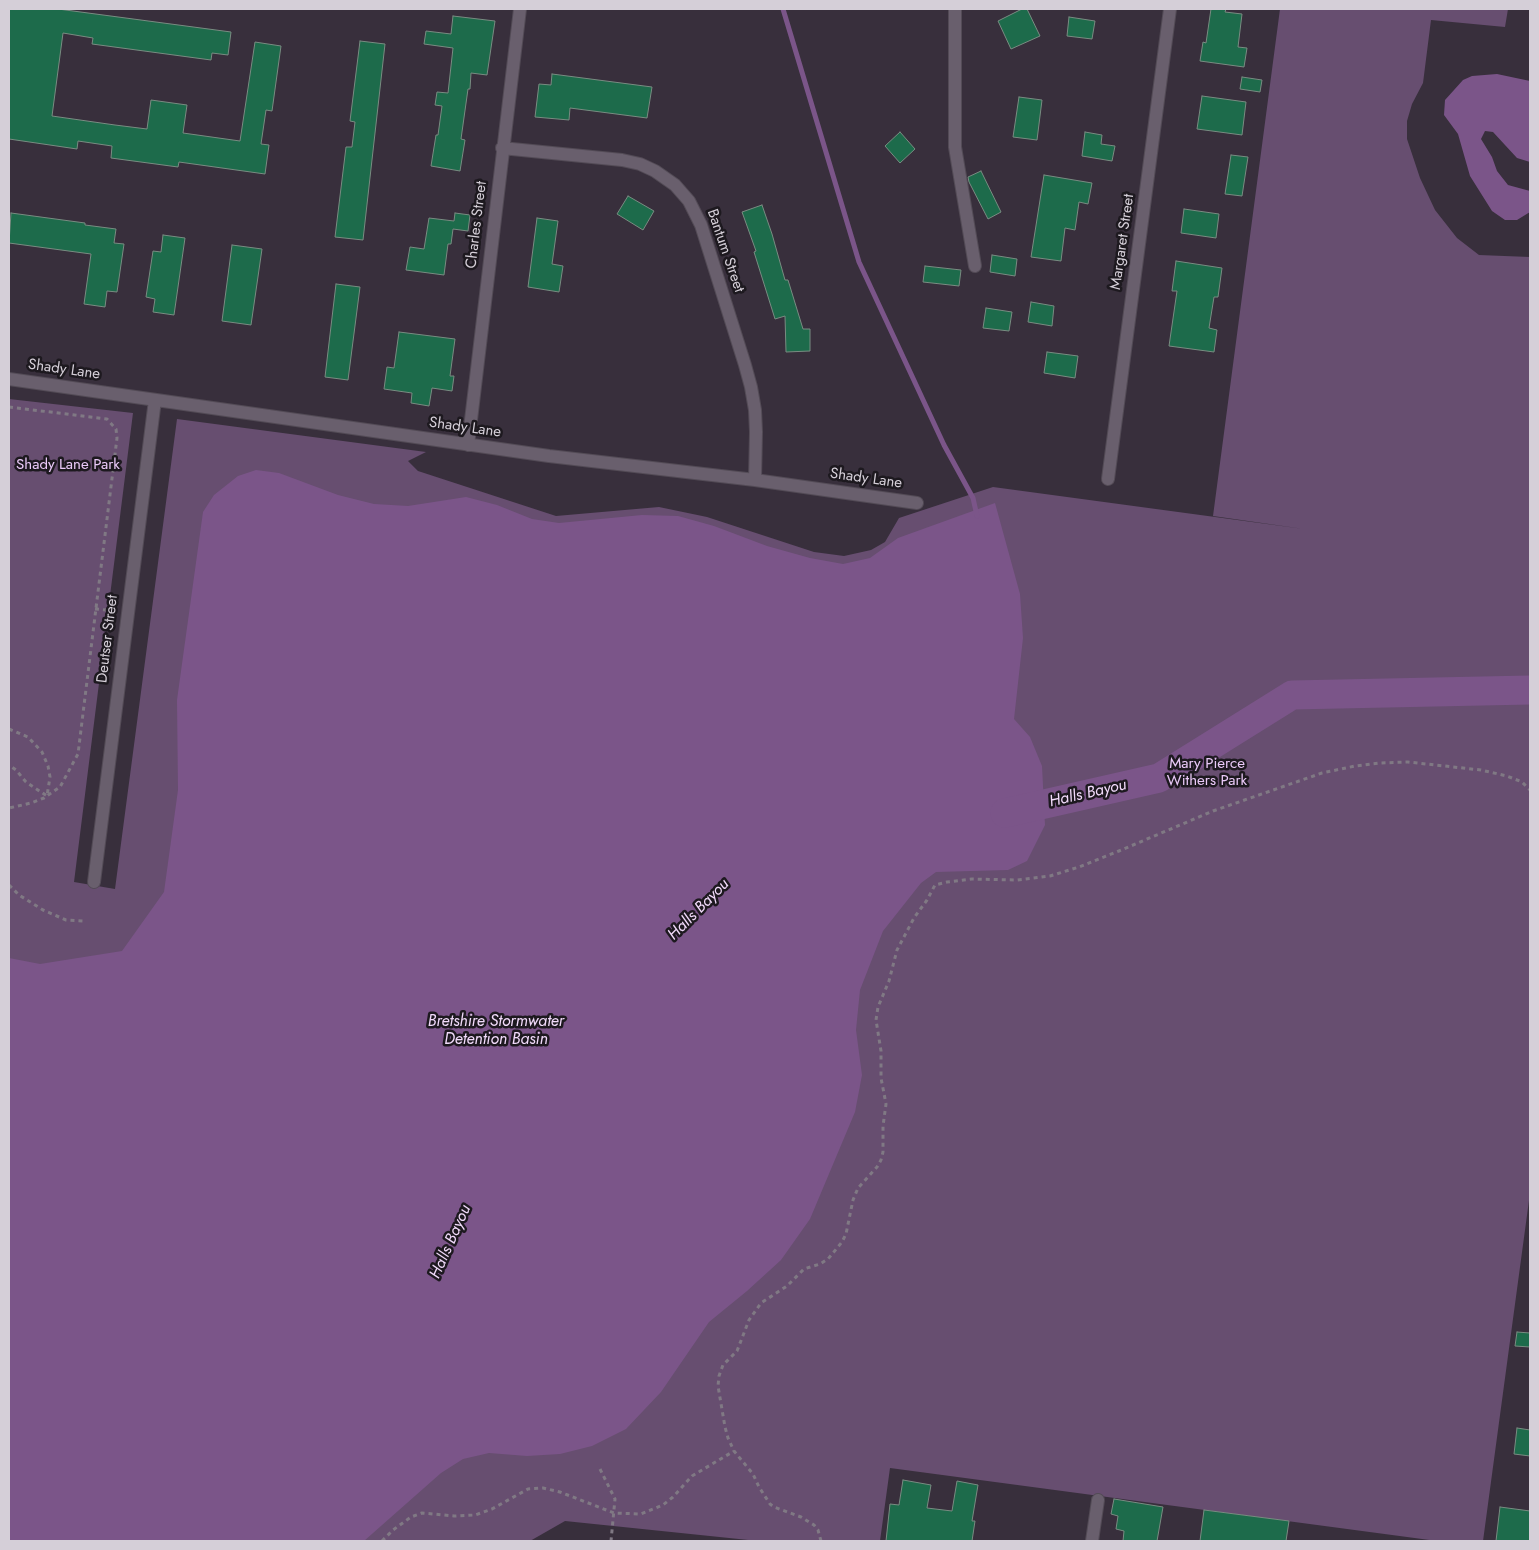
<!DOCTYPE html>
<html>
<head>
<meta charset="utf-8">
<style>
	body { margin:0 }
	#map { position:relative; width:1539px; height:1550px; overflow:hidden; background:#382f3c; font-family:Jost,sans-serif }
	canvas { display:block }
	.frame { position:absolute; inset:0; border:10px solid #d5cfd8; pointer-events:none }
</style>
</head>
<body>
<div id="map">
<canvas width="1539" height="1550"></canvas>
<div class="frame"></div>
</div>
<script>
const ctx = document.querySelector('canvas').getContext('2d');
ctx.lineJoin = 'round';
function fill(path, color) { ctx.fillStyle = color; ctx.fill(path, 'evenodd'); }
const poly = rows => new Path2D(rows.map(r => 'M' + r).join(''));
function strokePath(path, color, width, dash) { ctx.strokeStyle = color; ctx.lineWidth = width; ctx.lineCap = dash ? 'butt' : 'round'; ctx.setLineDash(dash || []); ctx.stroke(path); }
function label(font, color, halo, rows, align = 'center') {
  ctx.font = font + ' Jost,sans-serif'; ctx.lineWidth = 5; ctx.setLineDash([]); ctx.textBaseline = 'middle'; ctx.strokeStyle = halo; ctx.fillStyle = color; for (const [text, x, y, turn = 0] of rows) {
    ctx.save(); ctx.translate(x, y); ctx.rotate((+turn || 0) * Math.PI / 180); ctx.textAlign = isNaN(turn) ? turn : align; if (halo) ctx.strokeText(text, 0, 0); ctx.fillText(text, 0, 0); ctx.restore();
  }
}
const green = poly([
	[1280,9,1508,9,1505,27,1431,20,1423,83,1412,104,1407,121,1407,139,1420,178,1435,210,1457,238,1479,255,1530,257,1530,1193,1483,1541,1437,1541,890,1468,880,1541,758,1541,565,1521,530,1541,9,1541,9,399,133,413,74,882,115,889,177,419,426,452,408,461,418,471,556,516,659,507,707,517,814,552,844,556,871,550,885,542,899,518,993,487,1304,529,1213,516]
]);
const water = poly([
	[1497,74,1530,81,1530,162,1517,158,1493,132,1485,131,1481,139,1492,157,1497,171,1508,185,1530,191,1530,212,1517,220,1505,220,1492,211,1470,176,1458,134,1444,115,1445,100,1463,80,1472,76],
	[256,470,279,473,338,495,374,504,408,506,466,497,497,505,532,519,559,523,642,515,678,516,714,526,767,546,810,558,843,564,870,558,898,538,995,503,1020,594,1023,638,1014,719,1030,737,1042,766,1045,825,1027,861,1008,870,936,872,921,883,883,931,860,990,856,1030,862,1075,855,1112,810,1219,781,1260,747,1291,709,1322,661,1392,626,1429,592,1446,560,1454,527,1456,489,1453,463,1459,441,1473,364,1541,9,1541,9,958,40,964,122,951,164,892,178,790,177,700,203,512,214,495,238,476]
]);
const stream = poly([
	[783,9,859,262,944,445,973,498,977,516],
	[1528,691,1530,692]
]);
const river = poly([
	[1005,813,1159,778,1292,695,1530,690]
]);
const building = poly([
	[9,9,58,9,231,32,228,55,212,53,211,60,92,44,93,38,63,33,52,116,115,125,147,129,151,100,187,105,183,133,240,141,255,42,281,46,272,111,266,110,261,144,269,145,265,174,179,162,178,167,111,158,112,146,78,141,77,149,9,139,9,9],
	[1022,9,1027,9,1040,36,1011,49,998,21,1022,9],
	[1211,9,1226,9,1225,12,1242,14,1238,47,1247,48,1244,67,1200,61,1203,42,1206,43,1211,9],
	[453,16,495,21,487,75,471,73,470,89,468,89,461,139,465,140,460,171,431,166,436,135,438,135,442,106,435,105,437,92,448,93,453,48,424,44,426,31,451,34,453,16],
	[1069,17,1095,21,1092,39,1067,36,1069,17],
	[360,41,385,44,363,240,335,237,346,147,352,147,355,122,350,121,360,41],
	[552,74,652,87,647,118,570,108,569,120,535,117,539,84,551,85,552,74],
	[1242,77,1262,80,1260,92,1240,89,1242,77],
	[1202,96,1246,102,1242,135,1197,129,1202,96],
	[1019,97,1042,100,1037,140,1013,137,1019,97],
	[900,132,915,149,900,163,885,146,900,132],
	[1085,132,1102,135,1101,144,1115,146,1112,161,1082,156,1085,132],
	[1231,155,1248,157,1242,196,1225,194,1231,155],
	[981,171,1001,212,988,219,969,182,968,177,981,171],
	[1044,175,1092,183,1088,204,1079,202,1075,230,1065,228,1061,261,1031,257,1044,175],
	[628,196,654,211,643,230,617,214,628,196],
	[762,205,772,234,785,280,788,280,803,329,810,329,810,351,786,352,785,316,775,319,754,252,756,251,742,212,762,205],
	[1184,209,1219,214,1216,238,1181,233,1184,209],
	[11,213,85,223,85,225,116,229,114,243,124,244,117,292,107,291,105,307,84,304,91,254,9,243,11,213],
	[455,213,470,215,468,231,453,229,451,244,448,244,444,275,406,270,410,247,424,249,429,218,454,221,455,213],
	[537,218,558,221,552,264,563,266,559,292,528,287,537,218],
	[163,235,185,238,174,315,153,312,155,299,146,297,153,251,161,252,163,235],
	[232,245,262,249,251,325,222,321,232,245],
	[992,255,1017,259,1015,276,990,272,992,255],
	[1176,261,1222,268,1218,297,1214,297,1209,328,1217,330,1214,352,1169,346,1177,291,1172,291,1176,261],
	[925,266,961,270,959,286,923,282,925,266],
	[336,284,360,287,348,380,325,377,336,284],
	[1031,302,1054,306,1052,326,1028,322,1031,302],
	[986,308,1012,312,1009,331,983,328,986,308],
	[399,332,455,339,450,376,454,376,452,391,432,388,429,406,411,403,412,393,384,389,387,367,394,368,399,332],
	[1047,352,1078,356,1075,378,1044,373,1047,352],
	[1517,1332,1530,1333,1530,1347,1515,1346,1517,1332],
	[1517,1428,1530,1430,1530,1456,1514,1454,1517,1428],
	[903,1480,931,1485,927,1508,952,1511,957,1481,978,1485,972,1521,975,1521,972,1541,886,1541,890,1504,899,1505,903,1480],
	[1114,1499,1163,1507,1157,1541,1123,1541,1124,1531,1116,1529,1118,1516,1111,1514,1114,1499],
	[1500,1507,1530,1511,1530,1541,1496,1541,1500,1507],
	[1204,1510,1289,1521,1286,1541,1200,1541,1204,1510]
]);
const path = poly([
	[9,407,107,419,116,429,117,438,78,754,60,787,44,798,31,803,9,808],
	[95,609,117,611],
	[9,729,28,737,42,752,48,766,50,777,47,796,26,782,16,770,9,765],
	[9,885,19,895,43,910,66,920,84,921],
	[600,1469,615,1499,611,1541],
	[382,1541,393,1530,411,1517,422,1513,454,1516,475,1515,492,1509,528,1489,543,1488,560,1492,614,1513,641,1514,663,1505,673,1497,692,1476,734,1451],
	[821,1541,818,1530,814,1525,801,1517,774,1507,770,1504,759,1487,753,1474,734,1451,728,1438,725,1427,718,1386,719,1376,723,1365,737,1351,749,1320,761,1303,787,1286,804,1269,820,1264,828,1259,842,1242,846,1234,853,1200,858,1188,877,1167,881,1160,883,1152,883,1126,886,1104,881,1078,881,1051,876,1020,878,1007,889,981,897,950,914,918,927,900,935,885,947,882,972,879,1017,880,1050,876,1079,867,1119,851,1213,811,1322,773,1355,766,1380,763,1408,762,1481,770,1507,776,1522,782,1530,790]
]);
const minor = poly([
	[955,9,955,147,975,266],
	[502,148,622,160,640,164,655,171,675,185,689,201,701,225,745,365,751,387,755,410,756,432,755,480],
	[9,379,549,456,755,480,917,503],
	[468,445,520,9],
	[1108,479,1170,9],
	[94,882,155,400],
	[1092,1541,1098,1500]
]);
const streetNames = [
	["Charles Street",477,225,-83],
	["Margaret Street",1123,242,-82],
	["Bantum Street",725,251,71],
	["Shady Lane",64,370,8],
	["Shady Lane",465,428,8],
	["Shady Lane",866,479,8],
	["Deutser Street",108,639,-83]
];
const parkNames = [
	["Shady Lane Park",68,465],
	["Mary Pierce",1207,764],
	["Withers Park",1207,781]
];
const waterNames = [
	["Halls Bayou",1088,794,-13],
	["Halls Bayou",699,910,-45],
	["Bretshire Stormwater",496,1022],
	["Detention Basin",496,1040],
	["Halls Bayou",451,1242,-66]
];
fill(green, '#674e70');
fill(water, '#7b5589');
strokePath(stream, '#7b5589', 5);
strokePath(river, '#7b5589', 29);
fill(building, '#1d6b4b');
strokePath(building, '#798c82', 1);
strokePath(minor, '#534b56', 14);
strokePath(path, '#807984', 3, [4, 4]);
strokePath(minor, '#695f6d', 12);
label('15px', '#d5cfd8', '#1d191f', streetNames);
label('15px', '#eac9f8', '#1d191f', parkNames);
label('italic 16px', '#f2dbfb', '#1d191f', waterNames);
</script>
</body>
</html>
